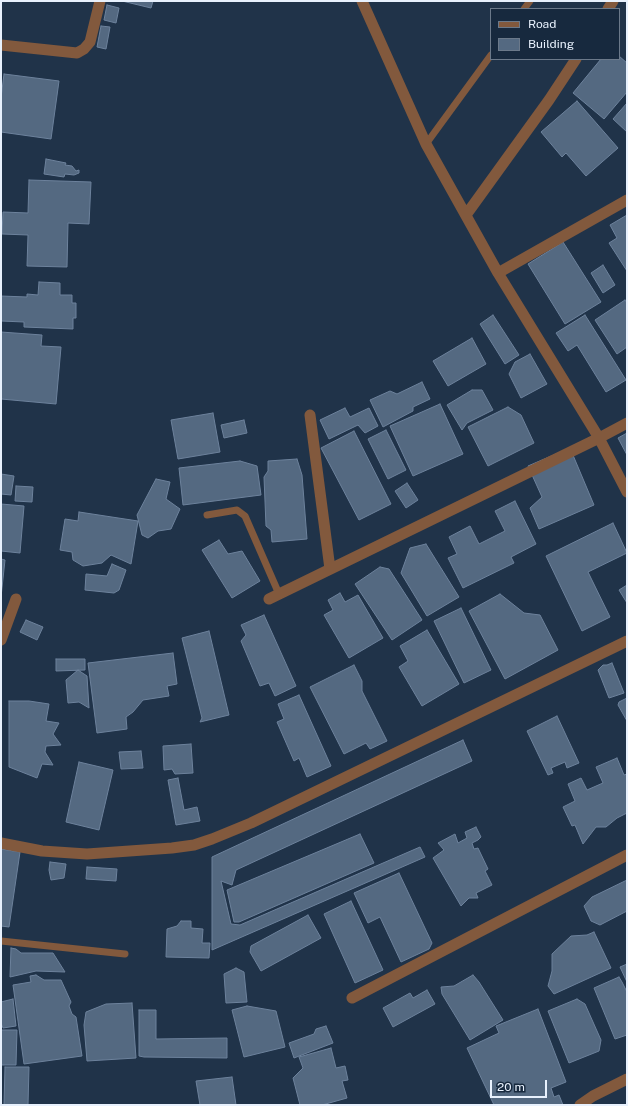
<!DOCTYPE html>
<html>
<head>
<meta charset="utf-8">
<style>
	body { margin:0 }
	#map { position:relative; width:628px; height:1106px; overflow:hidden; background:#203349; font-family:"Public Sans",sans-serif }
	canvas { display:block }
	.frame { position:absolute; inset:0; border:2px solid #e8f1fd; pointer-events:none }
	.legend { position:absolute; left:490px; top:8px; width:130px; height:52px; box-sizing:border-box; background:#17293e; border:1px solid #6b798a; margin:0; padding:5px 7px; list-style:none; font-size:12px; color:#e8f1fd }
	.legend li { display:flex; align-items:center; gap:8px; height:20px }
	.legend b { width:20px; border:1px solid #6b798a }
	.scale { position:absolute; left:490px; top:1080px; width:57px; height:18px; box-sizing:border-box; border:2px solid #e8f1fd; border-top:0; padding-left:5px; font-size:12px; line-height:14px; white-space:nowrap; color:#e8f1fd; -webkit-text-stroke:3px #17293e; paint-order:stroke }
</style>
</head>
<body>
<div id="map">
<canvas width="628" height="1106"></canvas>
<div class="frame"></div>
<ul class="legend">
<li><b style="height:5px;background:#82593d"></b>Road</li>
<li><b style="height:11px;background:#546981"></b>Building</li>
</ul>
<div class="scale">20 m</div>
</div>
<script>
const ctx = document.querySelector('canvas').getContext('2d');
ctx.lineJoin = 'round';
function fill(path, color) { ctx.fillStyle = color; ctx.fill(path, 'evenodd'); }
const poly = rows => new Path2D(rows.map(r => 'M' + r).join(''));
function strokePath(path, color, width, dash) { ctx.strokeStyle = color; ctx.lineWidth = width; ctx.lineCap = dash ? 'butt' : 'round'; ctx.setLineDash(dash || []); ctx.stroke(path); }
const building = poly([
	[122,1,153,1,151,8,122,1],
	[107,5,119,8,116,23,104,20,107,5],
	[101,26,110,27,106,49,97,47,101,26],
	[619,56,627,63,627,92,604,119,573,93,601,59,619,59,619,56],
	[4,74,59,81,51,139,1,132,1,98,4,74],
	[577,101,618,148,586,176,566,153,562,157,541,132,577,101],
	[627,103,627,132,613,119,627,103],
	[46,159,66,163,65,165,72,166,76,171,79,170,79,173,74,175,65,174,64,177,44,174,46,159],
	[29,180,91,182,89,224,68,223,67,267,27,266,28,235,2,234,3,212,28,213,29,180],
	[627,215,627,271,609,243,617,238,610,225,627,215],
	[563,242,601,302,565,324,528,264,563,242],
	[603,265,615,285,603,293,591,273,603,265],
	[39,282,60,283,60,295,72,295,72,303,76,303,76,318,73,318,73,329,24,327,24,322,1,321,1,296,27,297,27,294,38,295,39,282],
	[625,300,627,303,627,347,617,354,595,320,625,300],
	[493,315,519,355,505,364,480,324,493,315],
	[585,315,626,380,606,392,577,345,568,351,556,333,585,315],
	[1,332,42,335,41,346,61,347,56,404,1,399,1,332],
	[472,338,486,364,448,386,433,361,472,338],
	[530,354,547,384,521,398,509,374,515,362,530,354],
	[422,382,430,399,413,407,413,411,383,427,370,400,390,391,397,394,422,382],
	[472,390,482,390,493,410,467,423,462,430,447,405,472,390],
	[440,404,463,454,413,476,390,426,440,404],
	[508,407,521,415,534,443,488,466,468,427,508,407],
	[345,408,350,417,369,408,378,426,365,433,358,425,329,439,320,420,345,408],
	[213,413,220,452,178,459,171,420,213,413],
	[244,420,247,433,224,438,221,425,244,420],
	[386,430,406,470,388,479,368,439,386,430],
	[354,431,391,504,359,520,321,448,354,431],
	[627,433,627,455,618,438,627,433],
	[570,448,594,505,539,529,530,508,542,497,528,466,570,448],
	[297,459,302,475,307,539,272,542,271,530,266,526,264,477,268,471,268,461,297,459],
	[240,461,257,466,261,495,183,505,179,468,240,461],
	[1,474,14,476,11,495,1,494,1,474],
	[156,479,170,482,166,499,180,509,171,529,158,531,148,538,142,535,137,515,156,479],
	[407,483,418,500,406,508,395,491,407,483],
	[16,486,33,487,32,502,15,501,16,486],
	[515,501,536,544,511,557,514,563,463,588,448,558,457,554,449,537,470,526,479,544,505,531,495,511,515,501],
	[1,504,24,506,20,553,1,551,1,504],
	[79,512,138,521,131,564,111,555,102,563,83,566,73,560,72,552,60,550,65,519,78,521,79,512],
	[613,523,627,553,588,572,610,617,582,631,546,556,613,523],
	[219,540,228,554,242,551,260,581,232,598,202,550,219,540],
	[426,544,459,597,427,616,401,573,410,548,426,544],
	[1,559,5,560,1,597,1,559],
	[112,564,126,570,119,590,114,593,85,590,86,574,107,576,112,564],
	[380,567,389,569,422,620,392,640,355,584,380,567],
	[627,585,627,603,619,590,627,585],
	[340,593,345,602,358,595,383,638,349,658,324,615,333,610,328,600,340,593],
	[500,594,524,613,540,615,558,650,505,679,469,611,500,594],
	[461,608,491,670,464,683,434,621,461,608],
	[264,615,296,686,275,696,269,683,260,686,241,641,246,635,241,625,264,615],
	[26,620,43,627,37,640,20,632,26,620],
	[427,630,459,684,422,706,399,667,408,661,400,646,427,630],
	[209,631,229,715,200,722,202,718,182,638,209,631],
	[173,653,177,684,167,686,169,696,143,700,133,712,126,717,127,729,97,733,88,663,173,653],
	[56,659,85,659,85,670,56,671,56,659],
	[612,663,624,693,609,698,598,670,603,665,607,665,612,663],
	[354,665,362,681,362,691,387,741,370,749,366,743,344,754,310,687,354,665],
	[78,670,87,676,89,708,79,702,68,703,66,680,78,670],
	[299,695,331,766,307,777,299,758,294,761,277,722,284,719,278,704,299,695],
	[627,698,627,721,618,705,619,702,627,698],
	[9,701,29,701,49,704,46,721,59,723,53,734,61,745,46,746,45,752,53,765,42,764,37,778,9,767,9,701],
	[557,716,579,763,567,768,565,762,551,768,553,773,548,775,527,731,557,716],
	[463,740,472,761,236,870,232,885,221,881,231,924,240,925,420,847,425,857,212,950,212,857,463,740],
	[191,744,193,773,175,774,172,769,164,770,163,746,191,744],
	[141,751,143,768,121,769,119,752,141,751],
	[617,758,624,775,627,774,627,813,617,818,606,827,596,827,583,844,575,825,572,826,563,807,575,801,568,784,581,778,587,790,603,783,596,767,617,758],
	[79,762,113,770,99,830,66,822,79,762],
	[178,778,184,810,197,807,200,821,176,825,168,780,178,778],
	[476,827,481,837,478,840,472,843,474,849,478,848,488,869,485,871,492,885,476,893,478,898,469,898,461,906,433,858,444,850,438,843,455,834,458,843,467,838,465,832,476,827],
	[360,834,374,863,239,922,234,922,227,890,360,834],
	[1,849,20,852,9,927,1,926,1,849],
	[50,862,66,864,64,878,51,880,49,870,50,862],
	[87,867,117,869,116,881,86,879,87,867],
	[399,873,432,943,429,949,401,962,380,917,368,923,354,893,399,873],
	[627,880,627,911,600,925,591,921,584,906,592,897,627,880],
	[351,901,383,970,355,983,324,914,351,901],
	[308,915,321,938,261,971,250,952,251,946,308,915],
	[181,921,191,921,191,928,203,929,202,943,210,943,209,958,166,957,167,929,177,926,181,921],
	[594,932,611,968,554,994,548,986,552,971,552,954,571,936,587,935,594,932],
	[11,948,16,949,21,953,53,953,65,972,36,971,10,977,11,948],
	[627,964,627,982,620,967,627,964],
	[236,968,244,972,247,1002,226,1003,224,974,236,968],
	[36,975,44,980,61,980,71,1002,69,1006,72,1014,76,1017,82,1056,24,1064,13,985,31,982,30,976,36,975],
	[473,975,479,982,503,1020,470,1040,442,994,441,987,454,986,473,975],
	[619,977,622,982,627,992,627,1035,615,1039,594,988,619,977],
	[427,990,435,1004,393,1027,383,1008,410,993,413,998,427,990],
	[13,999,16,1026,3,1028,1,1023,1,1002,13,999],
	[577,999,585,1004,601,1040,599,1051,569,1063,548,1011,577,999],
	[132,1003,136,1058,87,1061,84,1025,86,1012,106,1004,132,1003],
	[247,1006,276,1011,285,1047,244,1057,232,1010,247,1006],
	[538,1009,566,1082,551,1088,554,1097,559,1095,563,1105,494,1105,467,1048,499,1033,496,1026,538,1009],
	[139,1010,156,1010,156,1039,227,1038,227,1058,144,1057,139,1056,139,1010],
	[326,1026,333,1043,294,1058,289,1043,314,1034,316,1029,326,1026],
	[1,1030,17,1030,16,1065,1,1065,1,1030],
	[331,1048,336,1068,345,1066,348,1080,342,1081,347,1098,322,1105,300,1105,293,1078,303,1068,299,1057,331,1048],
	[5,1067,29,1067,28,1105,4,1105,5,1067],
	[232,1077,236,1105,200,1105,196,1081,232,1077]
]);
const service = poly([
	[524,9,530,1],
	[426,144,491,55],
	[207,515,237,510,245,516,279,594],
	[1,941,125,954]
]);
const minor = poly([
	[362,1,426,144,498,273,599,438,627,492],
	[608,9,613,1],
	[1,45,77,53,84,49,90,42,100,1],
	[466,215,549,100,576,59],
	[498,273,627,200],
	[310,415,330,569],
	[269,599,599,438,627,423],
	[1,640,16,599],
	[1,843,42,851,87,854,172,848,194,845,212,839,251,823,627,641],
	[352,998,627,855],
	[580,1105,593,1096,627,1079]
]);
fill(building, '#546981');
strokePath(building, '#6d829c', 1);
strokePath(service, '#82593d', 7);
strokePath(minor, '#82593d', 11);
</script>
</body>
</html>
